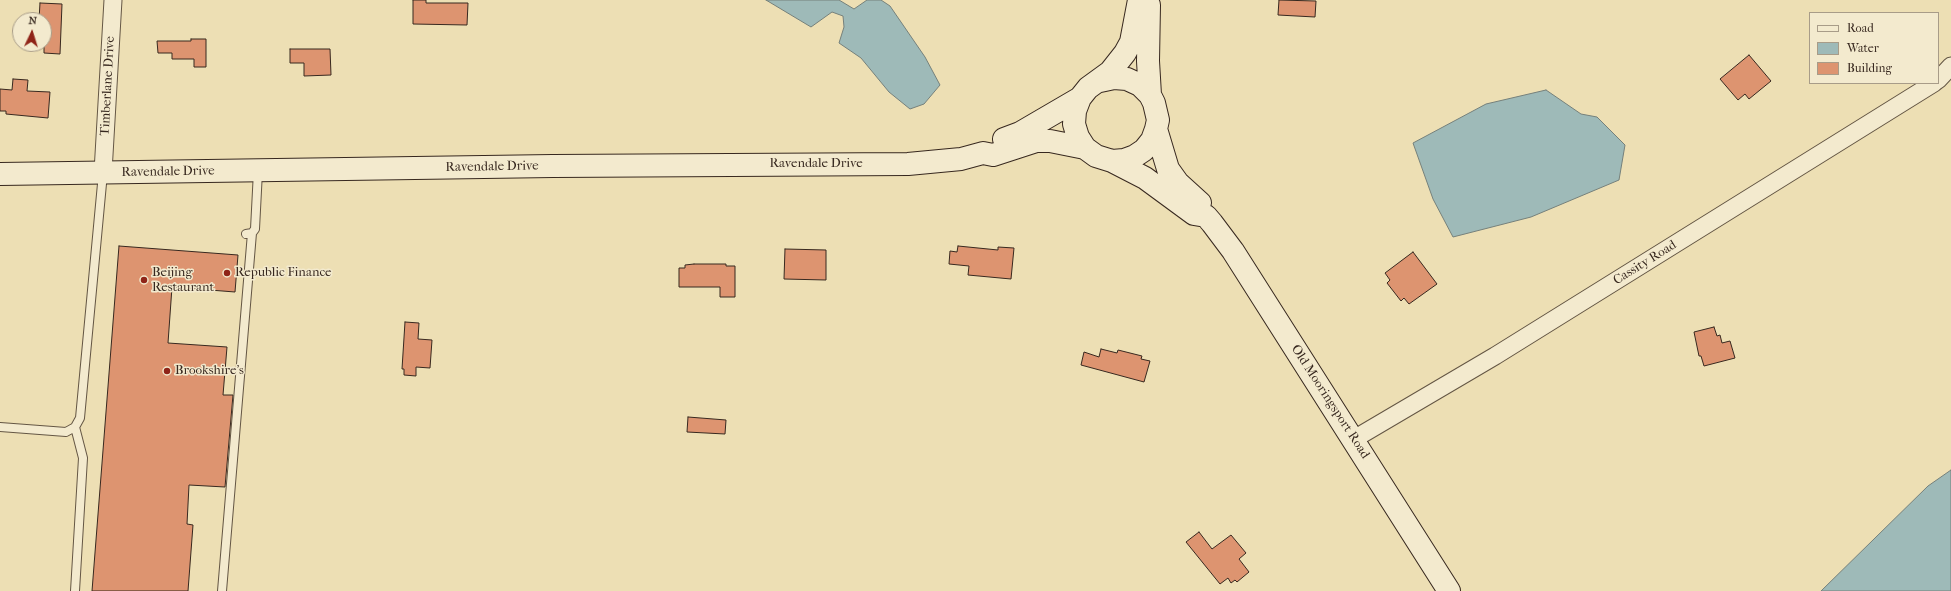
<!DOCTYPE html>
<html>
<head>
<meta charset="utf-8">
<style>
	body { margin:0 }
	#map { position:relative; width:1951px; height:591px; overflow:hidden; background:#eddfb4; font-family:"IM FELL French Canon",serif }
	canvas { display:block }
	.legend { position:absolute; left:1809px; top:12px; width:130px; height:72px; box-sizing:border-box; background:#f3eace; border:1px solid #a89c88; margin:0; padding:5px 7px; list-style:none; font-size:12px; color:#37281f }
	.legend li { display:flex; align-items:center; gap:8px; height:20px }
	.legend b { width:20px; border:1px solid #a89c88 }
	.north { position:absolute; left:12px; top:12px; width:40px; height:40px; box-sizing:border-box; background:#f3eace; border:1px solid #a89c88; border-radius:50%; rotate:4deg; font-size:11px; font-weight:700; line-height:16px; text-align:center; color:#37281f }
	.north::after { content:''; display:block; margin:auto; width:14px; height:18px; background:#8f2418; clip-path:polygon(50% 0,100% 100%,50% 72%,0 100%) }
</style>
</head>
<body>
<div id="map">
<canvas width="1951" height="591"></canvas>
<ul class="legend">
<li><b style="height:5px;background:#f3eace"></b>Road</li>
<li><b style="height:11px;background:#9ebab8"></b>Water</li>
<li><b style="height:11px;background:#dd9470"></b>Building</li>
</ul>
<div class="north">N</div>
</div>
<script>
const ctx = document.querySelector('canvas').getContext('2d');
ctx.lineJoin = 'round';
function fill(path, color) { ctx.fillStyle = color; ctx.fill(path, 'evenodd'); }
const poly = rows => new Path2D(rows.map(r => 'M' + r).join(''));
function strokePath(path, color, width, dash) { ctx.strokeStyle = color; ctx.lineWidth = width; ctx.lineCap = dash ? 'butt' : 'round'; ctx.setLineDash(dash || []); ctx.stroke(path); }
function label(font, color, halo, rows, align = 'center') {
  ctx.font = font + ' "IM FELL French Canon",serif'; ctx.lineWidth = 3; ctx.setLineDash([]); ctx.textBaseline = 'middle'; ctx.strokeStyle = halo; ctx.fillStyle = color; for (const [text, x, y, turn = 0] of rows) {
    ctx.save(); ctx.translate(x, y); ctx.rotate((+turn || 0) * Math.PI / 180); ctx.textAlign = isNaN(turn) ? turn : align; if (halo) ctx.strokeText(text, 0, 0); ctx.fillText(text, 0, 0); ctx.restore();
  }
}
const water = poly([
	[766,0,839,0,854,9,867,0,881,0,890,6,925,57,940,85,924,104,910,109,889,92,861,58,839,43,844,27,843,16,832,12,811,27,766,0],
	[1546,90,1581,114,1597,117,1625,145,1619,180,1531,217,1453,237,1433,199,1413,143,1486,104,1546,90],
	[1951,470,1951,591,1821,591,1928,486,1951,470]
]);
const building = poly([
	[413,0,426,0,426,3,468,3,467,25,413,24,413,0],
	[1279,0,1316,1,1315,17,1278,15,1279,0],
	[40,3,62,4,60,54,44,53,44,20,39,20,40,3],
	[191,39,206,39,206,67,194,67,194,59,172,59,172,53,158,53,157,41,191,41,191,39],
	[290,49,330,49,331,75,304,76,304,63,290,63,290,49],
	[1749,55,1771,81,1749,99,1745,94,1738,100,1720,79,1749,55],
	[13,79,28,80,27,91,50,92,48,118,6,114,6,111,0,111,0,89,12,90,13,79],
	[119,246,238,255,235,292,172,287,168,343,227,347,223,395,233,395,225,487,189,485,187,524,193,525,188,591,92,591,119,246],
	[958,246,998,250,998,247,1014,248,1011,279,968,275,969,266,949,264,950,251,957,252,958,246],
	[785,249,826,250,826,280,784,279,785,249],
	[1413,252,1437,284,1409,304,1404,298,1401,301,1387,283,1390,280,1385,273,1413,252],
	[694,264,726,264,726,266,735,266,735,297,720,297,720,287,679,287,679,268,685,268,685,265,694,264],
	[405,322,419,323,418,339,432,340,430,368,416,367,416,376,404,375,404,369,402,369,405,322],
	[1714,327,1717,336,1720,335,1722,343,1730,341,1735,358,1704,366,1701,356,1699,356,1694,332,1714,327],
	[1101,349,1117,353,1118,350,1142,356,1141,359,1150,361,1144,382,1081,365,1084,352,1099,357,1101,349],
	[688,417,726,420,725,434,687,432,688,417],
	[1199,532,1212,549,1231,535,1246,553,1239,559,1249,572,1237,582,1235,580,1231,583,1228,578,1220,584,1186,542,1199,532]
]);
const service = poly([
	[246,234,252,233,255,229,258,171],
	[0,427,66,432,75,427,80,418,103,173],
	[75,427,83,458,75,591],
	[222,591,252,233]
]);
const minor = poly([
	[1938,80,1951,66],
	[103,172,113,0],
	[1354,439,1495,356,1934,83]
]);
const secondary = poly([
	[1149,5,1148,61,1150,95],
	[1100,81,1114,78,1127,79,1140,85,1150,95,1154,103,1158,120,1156,129,1152,140,1144,150,1135,156,1124,160,1112,161,1096,156,1085,148,1078,137,1074,124,1075,111,1080,98,1088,88,1110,72,1125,53,1131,42,1139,0],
	[1156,129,1168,169,1178,183,1200,203],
	[1004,139,1020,133,1080,98],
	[1112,161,1145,178,1194,214,1206,216,1212,223,1233,251,1449,591],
	[0,174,553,166,908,164,961,159,983,153,993,155,1036,141,1050,141,1085,148]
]);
const markers = [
	[227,273,4,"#8f2418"],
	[144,280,4,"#8f2418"],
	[167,371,4,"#8f2418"]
];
const streetNames = [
	["Timberlane Drive",108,86,-87],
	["Ravendale Drive",816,164],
	["Ravendale Drive",492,167,-1],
	["Ravendale Drive",168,172,-1],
	["Cassity Road",1645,263,-32],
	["Old Mooringsport Road",1330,402,57]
];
const poiNames = [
	["Beijing",152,273],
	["Restaurant",152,288],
	["Republic Finance",235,273],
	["Brookshire's",175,371]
];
fill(water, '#9ebab8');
strokePath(water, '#75807b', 1);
fill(building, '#dd9470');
strokePath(building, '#37281f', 1);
strokePath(service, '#645644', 10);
strokePath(minor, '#645644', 19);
strokePath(secondary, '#37281f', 24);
strokePath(service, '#f3eace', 8);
strokePath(minor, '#f3eace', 17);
strokePath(secondary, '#f3eace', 22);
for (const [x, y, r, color] of markers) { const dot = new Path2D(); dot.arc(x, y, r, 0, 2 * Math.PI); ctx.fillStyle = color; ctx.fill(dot); strokePath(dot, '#f3eace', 1.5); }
label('13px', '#37281f', '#f3eace', streetNames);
label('13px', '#37281f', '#f3eace', poiNames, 'left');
</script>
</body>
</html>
